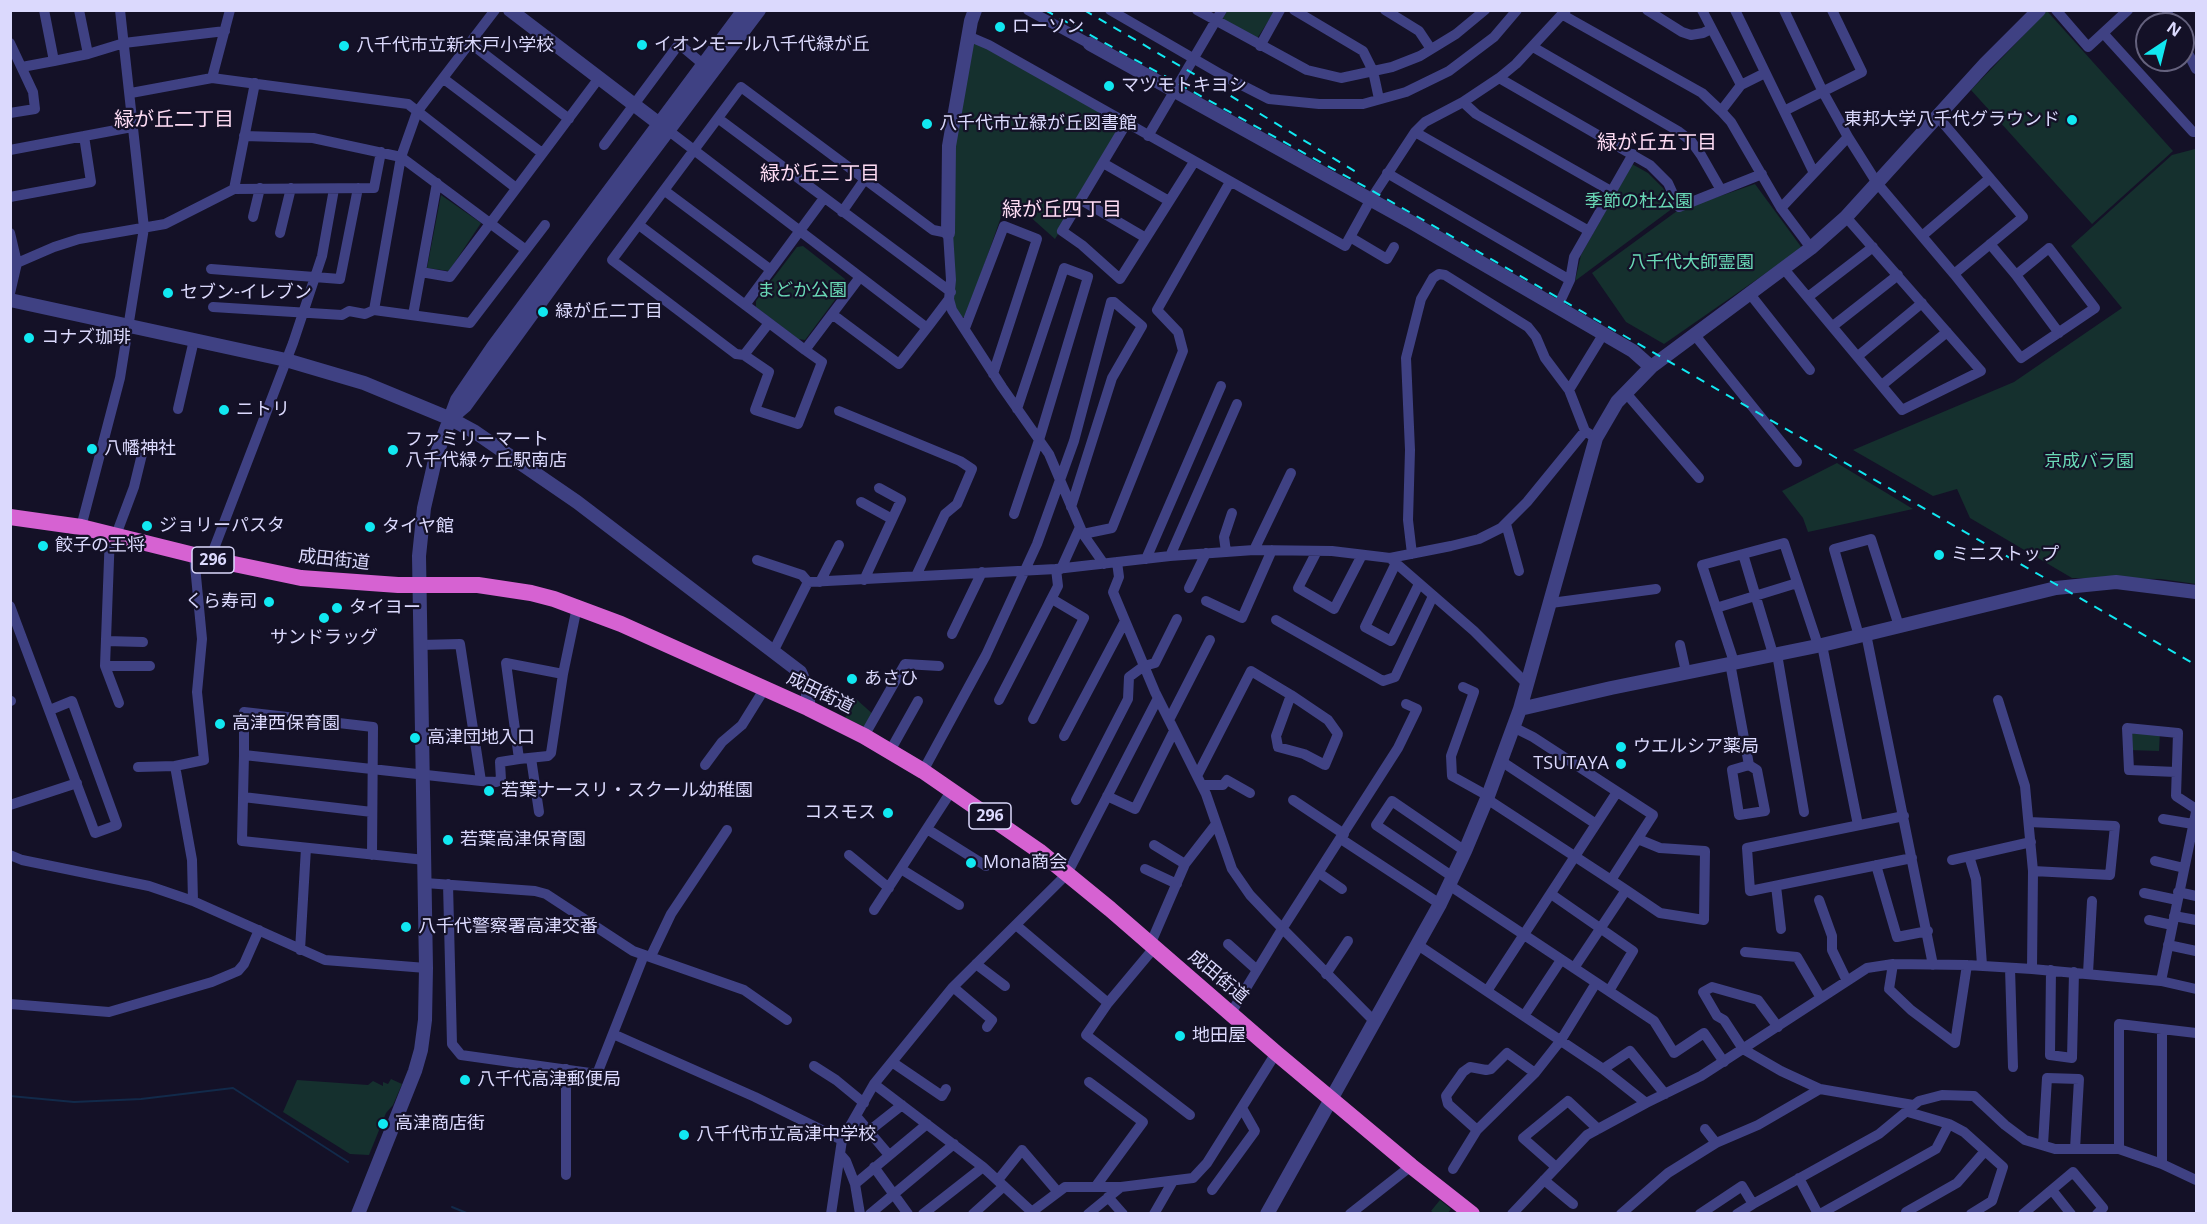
<!DOCTYPE html>
<html>
<head>
<meta charset="utf-8">
<style>
	body { margin:0 }
	#map { position:relative; width:2207px; height:1224px; overflow:hidden; background:#141127; font-family:"Open Sans",sans-serif }
	canvas { display:block }
	.frame { position:absolute; inset:0; border:12px solid #dbd9fd; pointer-events:none }
	.north { position:absolute; left:2135px; top:12px; width:60px; height:60px; box-sizing:border-box; background:#141127; border:2px solid #64617d; border-radius:50%; rotate:35deg; font-size:16px; font-weight:700; line-height:24px; text-align:center; color:#dbd9fd }
	.north::after { content:''; display:block; margin:auto; width:21px; height:27px; background:#11e8f1; clip-path:polygon(50% 0,100% 100%,50% 72%,0 100%) }
</style>
</head>
<body>
<div id="map">
<canvas width="2207" height="1224"></canvas>
<div class="frame"></div>
<div class="north">N</div>
</div>
<script>
const ctx = document.querySelector('canvas').getContext('2d');
ctx.lineJoin = 'round';
function fill(path, color) { ctx.fillStyle = color; ctx.fill(path, 'evenodd'); }
const poly = rows => new Path2D(rows.map(r => 'M' + r).join(''));
function strokePath(path, color, width, dash) { ctx.strokeStyle = color; ctx.lineWidth = width; ctx.lineCap = dash ? 'butt' : 'round'; ctx.setLineDash(dash || []); ctx.stroke(path); }
function label(font, color, halo, rows, align = 'center') {
  ctx.font = font + ' "Open Sans","Noto Sans JP",sans-serif'; ctx.lineWidth = 4.5; ctx.setLineDash([]); ctx.textBaseline = 'middle'; ctx.strokeStyle = halo; ctx.fillStyle = color; for (const [text, x, y, turn = 0] of rows) {
    ctx.save(); ctx.translate(x, y); ctx.rotate((+turn || 0) * Math.PI / 180); ctx.textAlign = isNaN(turn) ? turn : align; if (halo) ctx.strokeText(text, 0, 0); ctx.fillText(text, 0, 0); ctx.restore();
  }
}
const green = poly([
	[1227,11,1275,11,1256,40,1224,22,1223,18],
	[2047,11,2173,151,2092,224,1971,90],
	[968,36,1126,124,1055,239,1008,197,966,317,961,317,955,306,951,280,949,146],
	[2195,149,2196,152,2196,584,2161,579,2072,578,1970,518,1957,489,1933,496,1853,450,2014,382,2122,308,2071,246,2172,155],
	[1632,164,1648,173,1663,188,1673,208,1575,281,1581,255],
	[1755,184,1802,248,1664,344,1626,322,1592,273,1677,211],
	[441,195,481,223,449,271,427,268],
	[803,246,845,279,846,285,805,340,798,339,756,307,756,301,797,247],
	[1837,463,1913,509,1808,532,1803,518,1782,491],
	[856,699,875,716,865,727,845,718],
	[2127,728,2160,730,2159,751,2128,750],
	[391,1079,402,1084,393,1105,386,1113,369,1155,350,1154,283,1112,297,1080,368,1085,373,1081,383,1086,383,1082,388,1084],
	[1440,1200,1451,1209,1448,1213,1434,1213,1431,1211]
]);
const stream = poly([
	[10,1096,74,1102,141,1099,233,1088,348,1162],
	[452,1207,469,1214]
]);
const minor = poly([
	[44,10,54,61,88,54,124,43,225,31],
	[79,10,88,54],
	[495,10,417,112,401,157,374,310,470,323,545,225],
	[1028,10,1090,44],
	[1110,10,1222,75,1269,99,1319,104,1363,104,1406,92,1449,71,1494,37,1517,10],
	[1197,10,1307,70,1341,78,1392,67,1420,56,1456,34,1485,10],
	[1294,10,1363,51,1373,71,1379,99],
	[1385,10,1419,31,1431,49],
	[1647,10,1682,32,1691,35,1703,33,1711,29],
	[1702,10,1741,85],
	[1735,10,1814,173],
	[1784,10,1823,92,1848,137,1877,183,1954,274,2021,358,2095,308,2049,248,2016,275],
	[2056,10,2088,47,2128,10],
	[2167,12,2173,24],
	[1563,15,1702,93,1721,111,1731,122,1781,208,1811,248],
	[2103,33,2193,132,2196,132],
	[968,36,989,45,1345,246,1371,199,1415,132,1425,122,1463,102,1499,78,1516,64,1566,10],
	[10,43,33,92,35,109,10,113],
	[470,43,569,119],
	[2183,43,2196,69],
	[1260,46,1280,10],
	[1533,47,1678,131,1691,141,1701,155,1721,190],
	[22,67,54,61],
	[212,78,230,10],
	[1499,78,1650,165,1668,183,1679,207,1762,174],
	[444,79,542,153],
	[131,93,212,78,408,104,516,188],
	[1463,102,1476,114,1611,191],
	[1721,111,1741,85,1765,73],
	[1784,111,1862,72,1832,10],
	[1938,117,2023,217,1954,274],
	[719,119,951,292],
	[1126,124,1062,231,1082,245,1120,279,1194,162],
	[669,131,927,328,949,299],
	[1415,132,1589,231],
	[244,136,313,138,401,157,526,250],
	[1148,136,1222,10],
	[604,145,679,44,704,65],
	[10,150,132,127],
	[1103,163,1169,201],
	[1387,173,1570,280],
	[234,189,255,83],
	[665,191,771,270],
	[10,197,91,182,84,136],
	[1081,200,1146,238],
	[1781,208,1848,137],
	[842,212,865,179],
	[253,217,260,188],
	[639,225,805,350],
	[10,233,17,263,10,293],
	[280,233,291,188],
	[1922,236,1990,178],
	[1350,237,1387,259,1394,247],
	[1990,244,2016,275,2059,333],
	[17,263,54,247,79,239,165,224,234,189,374,188,381,152],
	[211,269,340,279,358,188],
	[1784,269,1902,410,1981,371,1846,217],
	[421,272,450,277,599,78],
	[860,277,805,350,822,362,798,424,755,410,769,372,744,355,736,354,612,260,741,87,933,230,948,233,951,280,949,299,952,310,1002,387,1049,454,1083,534,1104,564],
	[1750,294,1810,370],
	[1808,297,1873,247],
	[745,305,824,198],
	[1558,306,1570,280,1574,257,1633,154],
	[213,307,342,315,349,311,365,314,374,310],
	[832,314,899,364,927,328],
	[413,315,437,183],
	[1833,326,1898,275],
	[965,328,1004,226,1037,239,993,374],
	[1694,334,1797,462],
	[744,355,769,323],
	[1858,356,1922,303],
	[1882,385,1947,332],
	[1569,390,1604,333],
	[1625,392,1699,478],
	[178,409,194,340],
	[839,411,960,461,972,469,957,504,945,514,916,576],
	[861,502,892,519],
	[1014,514,1039,440,1088,277,1064,268,1017,409],
	[1506,524,1519,571],
	[81,527,120,378,144,228,120,10],
	[110,533,105,666,150,666],
	[1083,534,1112,528,1183,351,1178,332,1157,310,1230,182],
	[116,535,134,487,144,446],
	[1254,550,1291,473],
	[1317,551,1298,588,1334,609,1362,555],
	[1226,552,1224,537,1232,513],
	[1412,554,1408,520,1410,450,1406,358,1421,299,1433,278,1439,274,1445,275,1528,327,1536,337,1545,358,1569,390,1585,431],
	[1743,554,1773,654],
	[1170,556,1237,404],
	[1390,558,1474,631,1527,684],
	[210,559,293,343,322,256,334,189],
	[1146,559,1221,386],
	[757,560,802,575,808,582],
	[1117,562,1119,577,1113,592,1155,692,1206,794,1232,869,1250,895,1271,917,1374,1021],
	[1396,563,1365,627,1391,641,1419,584],
	[1061,569,1080,527],
	[864,580,901,500,879,488],
	[820,582,839,545],
	[1189,588,1206,553],
	[1206,601,1242,618,1272,550],
	[1551,603,1656,589],
	[10,606,95,833,117,825,72,701,50,710],
	[1716,608,1797,583],
	[1276,620,1383,681,1395,677,1433,596],
	[952,634,982,572],
	[1866,634,1933,965],
	[1859,636,1834,549,1871,539,1899,626],
	[106,641,143,642],
	[420,645,460,644,481,781,244,755,242,841,425,860],
	[1680,645,1686,672],
	[1822,645,1858,825],
	[773,652,808,582,1056,569,1170,556,1254,550,1332,551,1390,558,1451,546,1479,539,1501,528,1527,502,1585,431,1596,438],
	[1777,654,1804,812],
	[1734,662,1702,565,1784,543,1818,645],
	[506,663,563,674,551,753,548,756,519,759,506,663],
	[1730,663,1749,765,1757,770,1765,811,1739,815,1732,770,1749,765],
	[105,666,119,703],
	[563,674,577,607],
	[1463,687,1474,692,1451,756,1452,776,1488,796],
	[999,700,1058,586,1056,569],
	[1998,700,2025,786,2033,871,2032,969],
	[10,701,11,701],
	[1033,719,1084,618,1052,599],
	[1169,720,1210,640],
	[1513,727,1533,737,1653,815,1611,880,1626,890,1574,968],
	[864,736,905,664,939,666],
	[1064,736,1125,621],
	[890,751,918,701],
	[244,755,244,712,373,727,372,855],
	[531,758,539,812],
	[1501,761,1596,824],
	[705,765,722,742,742,725,765,688],
	[175,766,204,760,197,692,202,639,194,555],
	[138,767,175,766,192,860,193,901],
	[923,771,986,655,1037,544,1074,441,1111,302,1114,302,1142,326,1112,378,1071,507],
	[2176,772,2129,770,2127,728,2178,733,2176,796,2196,809],
	[1197,776,1251,671,1291,695,1328,720,1338,734,1325,765,1304,754,1278,747,1276,736,1291,695],
	[481,781,496,782,501,780,500,762,519,759],
	[1202,785,1223,785,1227,780,1250,793],
	[1107,796,1135,809,1174,731],
	[243,797,372,812],
	[1487,799,1611,880],
	[1076,800,1128,699,1129,677,1144,666,1155,663,1177,619],
	[1293,800,1344,834],
	[10,805,77,783],
	[1904,816,1747,848,1750,891,1912,858],
	[2163,819,2193,824],
	[2029,822,2115,826,2110,875,2033,871],
	[927,829,986,866],
	[1341,839,1440,904],
	[1154,845,1185,864],
	[10,855,22,860,149,886,193,901,325,960,426,968],
	[849,855,889,888],
	[1969,856,1976,879,1982,965],
	[1952,860,2031,842],
	[2155,861,2184,868],
	[1876,865,1897,937,1928,931],
	[901,869,959,905],
	[1145,869,1177,884],
	[1319,873,1342,889],
	[1453,877,1376,825,1392,801,1465,851],
	[425,883,535,891,546,894,633,951,744,990,787,1020],
	[448,884,452,1044,461,1055,597,1074,644,955],
	[1449,885,1654,1021,1674,1053,1704,1033,1724,1062],
	[1776,886,1781,929],
	[1626,890,1660,913,1704,920,1705,851,1660,848,1638,839],
	[2178,892,2196,896],
	[2144,893,2177,900],
	[1551,894,1633,951,1609,991],
	[1819,900,1832,936,1832,950,1847,981],
	[874,910,952,790],
	[2174,916,2196,920],
	[2149,920,2172,925],
	[1016,925,1108,1003],
	[1228,944,1257,970],
	[1150,945,1185,864,1216,824],
	[1418,945,1603,1069,1646,1103],
	[2168,945,2196,951],
	[1154,948,1108,1003,1086,1035,1190,1115],
	[300,950,306,848],
	[1745,952,1797,957,1821,998],
	[651,956,671,914,727,830],
	[976,964,1005,986],
	[1893,964,1889,989,1911,1010,1955,1043,1967,965],
	[2010,968,2013,1067],
	[2051,970,2050,1055,2072,1058,2074,972],
	[2088,973,2092,901],
	[1326,974,1348,941],
	[2161,981,2196,812],
	[953,987,992,1020,987,1027],
	[1487,991,1617,792],
	[10,1004,109,1012,212,982,238,971,244,964,259,930],
	[1231,1013,1282,929,1398,748,1417,709,1406,704],
	[1524,1016,1561,960],
	[1778,1027,1758,1000,1712,987,1703,992,1717,1016,1724,1020,1743,1049,1781,1071,1820,1089,1913,1105],
	[2162,1029,2162,1164],
	[613,1034,755,1097,842,1140],
	[892,1062,942,1096,946,1089],
	[814,1066,836,1080,864,1103],
	[1603,1069,1630,1051,1665,1094],
	[1089,1082,1143,1122,1096,1186],
	[874,1084,983,1167,1032,1212],
	[856,1116,889,1155],
	[1949,1124,1964,1132,2003,1167,1992,1201,1971,1214],
	[1705,1129,1716,1143,1758,1125,1820,1089],
	[1477,1130,1448,1104,1446,1096,1463,1072,1470,1067,1486,1070,1491,1069,1507,1053,1535,1073],
	[869,1131,902,1105],
	[2043,1145,2047,1078,2079,1079,2075,1149],
	[2119,1149,2119,1024,2196,1033],
	[840,1154,846,1161,855,1184,860,1214],
	[874,1167,908,1214],
	[1556,1167,1523,1138,1568,1101,1598,1129],
	[1453,1169,1477,1130,1535,1073,1561,1040,1596,983],
	[566,1175,566,1069],
	[1799,1178,1818,1214],
	[998,1180,1022,1150,1057,1191],
	[1544,1180,1573,1204],
	[855,1184,927,1124],
	[1212,1190,1255,1131,1242,1108],
	[2052,1190,2071,1214],
	[1108,1197,1123,1214],
	[831,1214,842,1140,874,1084,953,987,1067,874,1158,698],
	[870,1214,954,1144],
	[923,1214,983,1167],
	[973,1214,1004,1186],
	[1029,1214,1065,1187,1121,1187,1193,1178,1207,1163,1276,1053],
	[1088,1214,1121,1187],
	[1154,1214,1173,1181],
	[1350,1214,1411,1166],
	[1512,1214,1587,1135,1646,1103,1701,1076,1867,968,1893,964,1967,965,2032,969,2161,981,2196,989],
	[1621,1214,1668,1173,1716,1143],
	[1700,1214,1742,1186,1753,1204,1879,1134,1919,1101,1942,1095,1974,1096,2005,1125,2025,1140,2055,1149,2119,1149,2162,1164,2196,1180],
	[1737,1214,1753,1204],
	[1820,1214,1936,1149,1949,1124,1908,1112],
	[1907,1214,1906,1212,1957,1183,1985,1151],
	[2023,1214,2073,1172,2103,1208,2097,1214]
]);
const tertiary = poly([
	[510,10,666,129],
	[1090,44,1411,222,1633,351,1651,367],
	[948,233,949,146,971,21,975,10],
	[10,300,286,360,364,383,451,419,475,432,577,502,800,672,808,691,808,708],
	[452,417,465,406,585,241,759,10],
	[1520,709,1611,688,1822,645,2056,588,2116,582,2196,592],
	[358,1214,415,1071,421,1050,425,1020,426,968,419,556,424,508,436,456,457,400,493,347,744,10],
	[1267,1214,1440,904,1465,851,1488,796,1520,709,1596,438,1617,402,1651,367,1811,248,1846,217,1985,64,2039,10]
]);
const trunk = poly([
	[10,517,81,527,210,559,301,578,398,585,478,585,531,593,554,599,621,624,808,708,864,736,923,771,1039,851,1110,909,1276,1053,1411,1166,1472,1214]
]);
const rail = poly([
	[1045,10,1371,190,2196,665],
	[1084,10,1211,84,1361,175]
]);
const markers = [
	[1000,27,6,"#11e8f1"],
	[642,45,6,"#11e8f1"],
	[344,46,6,"#11e8f1"],
	[1109,86,6,"#11e8f1"],
	[2072,120,6,"#11e8f1"],
	[927,124,6,"#11e8f1"],
	[168,293,6,"#11e8f1"],
	[543,312,6,"#11e8f1"],
	[29,338,6,"#11e8f1"],
	[224,410,6,"#11e8f1"],
	[92,449,6,"#11e8f1"],
	[393,450,6,"#11e8f1"],
	[147,526,6,"#11e8f1"],
	[370,527,6,"#11e8f1"],
	[43,546,6,"#11e8f1"],
	[1939,555,6,"#11e8f1"],
	[269,602,6,"#11e8f1"],
	[337,608,6,"#11e8f1"],
	[324,618,6,"#11e8f1"],
	[852,679,6,"#11e8f1"],
	[220,724,6,"#11e8f1"],
	[415,738,6,"#11e8f1"],
	[1621,747,6,"#11e8f1"],
	[1621,764,6,"#11e8f1"],
	[489,791,6,"#11e8f1"],
	[888,813,6,"#11e8f1"],
	[448,840,6,"#11e8f1"],
	[971,863,6,"#11e8f1"],
	[406,927,6,"#11e8f1"],
	[1180,1036,6,"#11e8f1"],
	[465,1080,6,"#11e8f1"],
	[383,1124,6,"#11e8f1"],
	[684,1135,6,"#11e8f1"]
];
const shields = [
	[213,560,42],
	[990,816,42]
];
const shieldNames = [
	["296",213,560],
	["296",990,816]
];
const poiNames = [
	["ローソン",1012,27],
	["イオンモール八千代緑が丘",654,45],
	["八千代市立新木戸小学校",356,46],
	["マツモトキヨシ",1121,86],
	["東邦大学八千代グラウンド",2060,120,"right"],
	["八千代市立緑が丘図書館",939,124],
	["セブン-イレブン",180,293],
	["緑が丘二丁目",555,312],
	["コナズ珈琲",41,338],
	["ニトリ",236,410],
	["ファミリーマート",405,440],
	["八千代緑ヶ丘駅南店",405,461],
	["八幡神社",104,449],
	["ジョリーパスタ",159,526],
	["タイヤ館",382,527],
	["餃子の王将",55,546],
	["ミニストップ",1951,555],
	["くら寿司",257,602,"right"],
	["タイヨー",349,608],
	["サンドラッグ",324,638,"center"],
	["あさひ",864,679],
	["高津西保育園",232,724],
	["高津団地入口",427,738],
	["ウエルシア薬局",1633,747],
	["TSUTAYA",1609,764,"right"],
	["若葉ナースリ・スクール幼稚園",501,791],
	["コスモス",876,813,"right"],
	["若葉高津保育園",460,840],
	["Mona商会",983,863],
	["八千代警察署高津交番",418,927],
	["地田屋",1192,1036],
	["八千代高津郵便局",477,1080],
	["高津商店街",395,1124],
	["八千代市立高津中学校",696,1135]
];
const parkNames = [
	["季節の杜公園",1639,202],
	["八千代大師霊園",1691,263],
	["まどか公園",802,291],
	["京成バラ園",2089,462]
];
const streetNames = [
	["成田街道",334,560,6],
	["成田街道",820,693,26],
	["成田街道",1218,977,40]
];
const neighbourhoodNames = [
	["緑が丘二丁目",174,120],
	["緑が丘五丁目",1657,143],
	["緑が丘三丁目",820,174],
	["緑が丘四丁目",1062,210]
];
fill(green, '#15302e');
strokePath(stream, '#122a4a', 2);
strokePath(minor, '#3f4183', 10);
strokePath(tertiary, '#3f4183', 14);
strokePath(trunk, '#d662d2', 16);
strokePath(rail, '#11e8f1', 2, [9, 8]);
for (const [x, y, r, color] of markers) { const dot = new Path2D(); dot.arc(x, y, r, 0, 2 * Math.PI); ctx.fillStyle = color; ctx.fill(dot); strokePath(dot, '#141127', 2); }
for (const [x, y, w] of shields) { const box = new Path2D(); box.roundRect(x - w / 2, y - 13, w, 26, 4.5); ctx.fillStyle = '#141127'; ctx.fill(box); strokePath(box, '#dbd9fd', 1.5); }
label('bold 16px', '#dbd9fd', null, shieldNames);
label('18px', '#dbd9fd', '#141127', poiNames, 'left');
label('18px', '#69d9b6', '#141127', parkNames);
label('18px', '#dbd9fd', '#141127', streetNames);
label('20px', '#fddbf3', '#141127', neighbourhoodNames);
</script>
</body>
</html>
